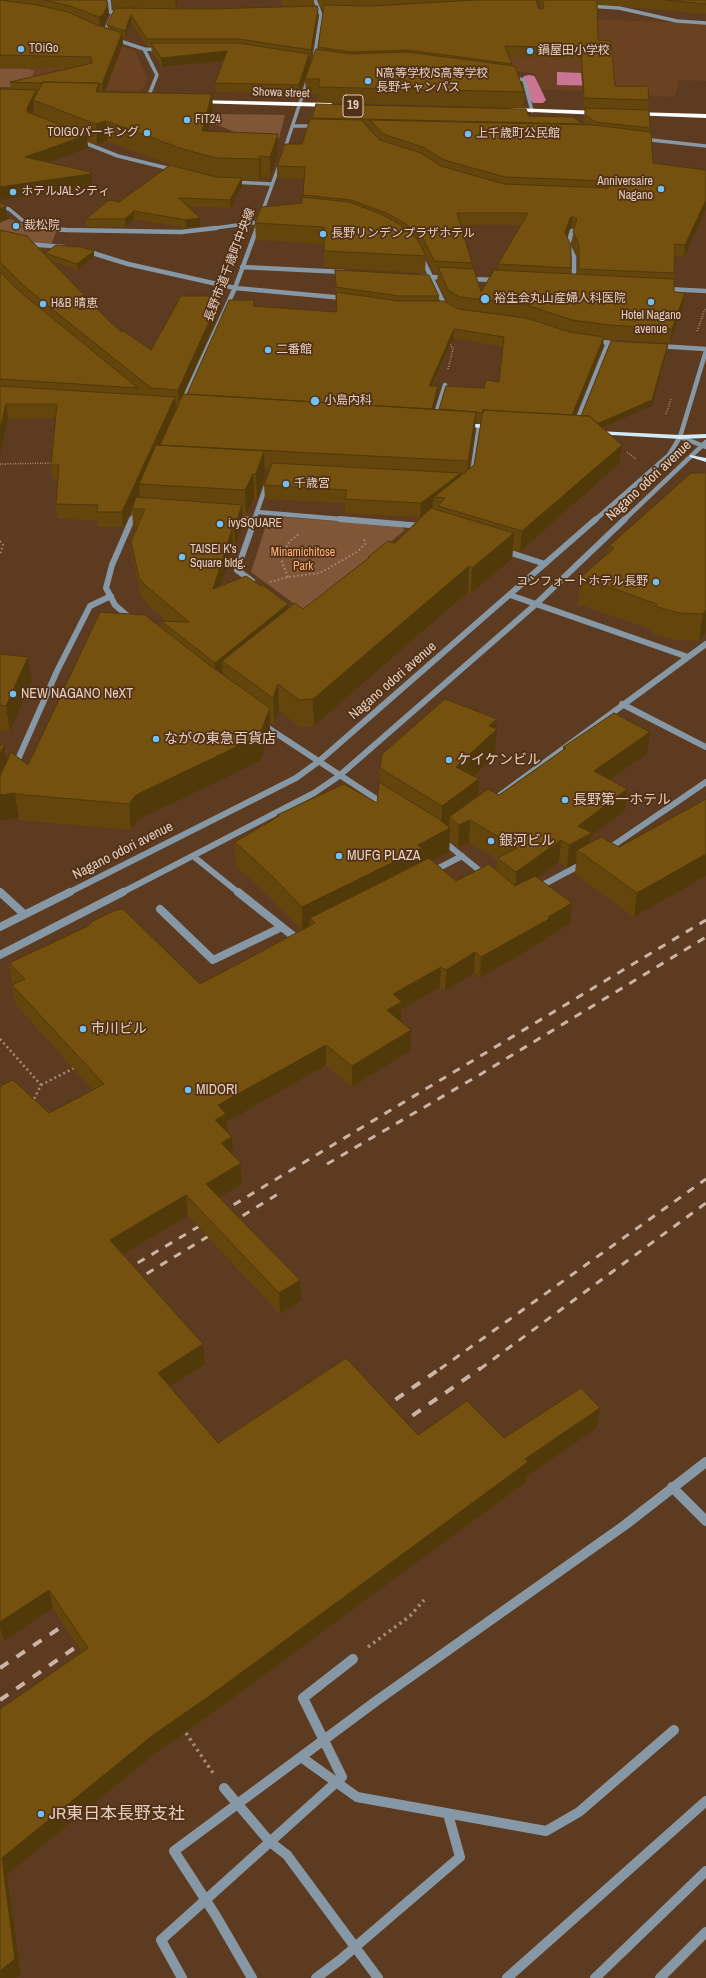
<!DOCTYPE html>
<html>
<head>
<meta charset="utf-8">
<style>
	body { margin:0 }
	canvas { display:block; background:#5d3b20 }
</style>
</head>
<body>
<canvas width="706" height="1978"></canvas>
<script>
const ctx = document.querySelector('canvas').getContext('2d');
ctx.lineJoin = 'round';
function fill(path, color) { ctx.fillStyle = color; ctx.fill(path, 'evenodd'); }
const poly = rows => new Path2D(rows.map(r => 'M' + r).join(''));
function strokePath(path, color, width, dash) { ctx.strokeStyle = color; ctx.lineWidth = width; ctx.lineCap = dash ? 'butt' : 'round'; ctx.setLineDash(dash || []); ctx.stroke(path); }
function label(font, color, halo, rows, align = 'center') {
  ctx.font = font + ' "Archivo Narrow","Noto Sans JP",sans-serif'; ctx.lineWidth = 3.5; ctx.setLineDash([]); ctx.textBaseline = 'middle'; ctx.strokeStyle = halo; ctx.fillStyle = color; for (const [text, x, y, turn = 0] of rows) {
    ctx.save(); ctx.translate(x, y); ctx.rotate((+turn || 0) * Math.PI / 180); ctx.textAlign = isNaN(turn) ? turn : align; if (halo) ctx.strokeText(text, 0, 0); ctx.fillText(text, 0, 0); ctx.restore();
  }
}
const built = poly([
	[540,17,706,24,706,81,679,80,675,97,540,89,536,74,443,60],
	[0,19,131,49,135,51,147,79,144,88,135,91,0,87]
]);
const green = poly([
	[0,69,29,69,34,71,29,88,0,87],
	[218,114,285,115,279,138,245,136,215,124],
	[10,219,42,230,56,232,52,243,24,242,0,233,0,220,4,221],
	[280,517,400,526,405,530,307,608,300,608,251,572,268,519]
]);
const water = poly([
	[557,72,608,74,610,86,557,85]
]);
const canal = poly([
	[529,75,534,76,536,79,546,100,543,103,533,103,530,100,522,79,524,76,529,75]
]);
const pathFar3 = poly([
	[697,331,705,309],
	[448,369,453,349,449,342],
	[666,414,671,399],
	[627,452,636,459],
	[0,464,53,463]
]);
const pathFar2 = poly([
	[0,541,3,545,0,554],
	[288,577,282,562,284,551,289,542,299,534],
	[270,582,288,577,320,573,357,552,365,544,364,538]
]);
const pathFar1 = poly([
	[0,1039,41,1085,33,1101],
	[41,1085,76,1067]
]);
const path = poly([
	[368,1647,410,1616,424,1600],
	[186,1733,213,1773]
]);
const minorFar4 = poly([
	[588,6,619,8,677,21,706,23],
	[99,32,106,29,113,14,113,12,110,12,109,0],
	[114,39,144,49,157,75,147,100],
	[144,49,160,50],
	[314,60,321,15,315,0],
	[510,77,524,80,532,111],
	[293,126,317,126],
	[642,139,706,146],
	[80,141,118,156,175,170],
	[284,151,308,79],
	[232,182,272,184],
	[0,207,9,209,22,220,42,228,48,229],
	[208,229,259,222],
	[256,229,280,163]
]);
const minorFar3 = poly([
	[41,228,66,230,181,232,216,228],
	[572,231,568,244,574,257,574,283],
	[28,244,64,247],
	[86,251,128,264,235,288,344,298],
	[421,256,445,306],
	[242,267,344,272],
	[421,276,446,278],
	[469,279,496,280],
	[666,289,706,291],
	[595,341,620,344],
	[658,346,706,349],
	[182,403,235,288,257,228],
	[435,417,445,385],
	[576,423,608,343],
	[680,437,706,447],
	[472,474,479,426],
	[257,512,352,520],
	[235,519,254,520],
	[132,520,136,510],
	[254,520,268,480],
	[595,520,669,455,680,437,706,351],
	[624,520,706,442]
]);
const minorFar2 = poly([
	[236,519,254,520],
	[340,519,422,526],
	[505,551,545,564],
	[252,581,237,570,255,519],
	[510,595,688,657],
	[131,619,115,605,106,588,112,565,132,519],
	[622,704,706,747],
	[262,724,384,804],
	[15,766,57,671,90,606,111,596],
	[499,796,706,644],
	[442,840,485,875],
	[608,849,706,782],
	[193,856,239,893],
	[433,871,462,856],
	[537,888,582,864],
	[68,893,296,778,318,762,596,519],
	[121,893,314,793,339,776,536,604,625,519]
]);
const minorFar1 = poly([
	[0,892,24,914],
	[238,892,297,939,300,937],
	[160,909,213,960,282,927],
	[0,927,70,892],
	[0,955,123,892]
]);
const minor = poly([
	[672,1487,706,1521],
	[301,1757,357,1797,546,1831,579,1812,674,1730],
	[252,1978,216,1916,174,1851,379,1699,625,1525,706,1462],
	[316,1978,340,1960,460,1857,448,1814],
	[507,1978,706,1801],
	[595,1978,706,1871],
	[660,1978,706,1932]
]);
const major = poly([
	[461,423,493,425,496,427,493,429,459,426,459,424,461,423],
	[597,431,680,435,706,434,706,438,680,439,595,434,595,432,597,431],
	[690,455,706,458,706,462,690,457,690,455]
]);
const highway = poly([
	[197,100,331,103,334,105,331,107,195,103,195,101,197,100],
	[511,108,601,111,604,113,601,115,509,111,508,110,511,108],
	[633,112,706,114,706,118,631,115,631,113,633,112]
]);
const railFar1 = poly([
	[327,1164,481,1074,706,937],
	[220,1213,706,920],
	[229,1224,283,1191],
	[124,1271,208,1221],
	[133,1282,217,1231],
	[440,1369,706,1179],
	[480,1369,706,1203]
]);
const rail = poly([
	[379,1411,441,1368],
	[396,1427,481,1368],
	[0,1668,73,1619],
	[0,1700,86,1640]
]);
const minorBridge = poly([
	[224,1788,270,1842,287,1855,378,1978],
	[182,1978,161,1940,342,1777,303,1698,353,1659]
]);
const wall = poly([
	[0,0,106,0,106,1,108,4,109,15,103,27,108,28,107,25,115,9,113,9,112,0,178,0,176,9,206,9,282,7,281,0,314,0,314,7,318,15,311,57,309,56,310,63,299,94,216,92,215,83,223,60,162,67,152,52,151,46,147,46,131,22,125,38,122,37,123,44,105,92,212,94,213,114,209,131,278,134,278,154,270,177,261,177,260,180,242,180,242,186,230,208,188,206,200,226,186,228,134,219,125,227,86,227,86,219,119,202,180,168,107,141,97,144,87,141,88,148,48,162,93,185,93,187,0,200,11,89,10,82,70,68,0,67],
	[34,108,35,115,31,114],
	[318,0,536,0,539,9,542,9,539,0,706,0,706,14,597,4,598,40,615,86,649,100,648,110,650,128,650,132,653,163,706,170,684,257,675,256,674,279,674,292,685,294,683,307,670,343,603,339,603,346,575,415,581,416,668,344,667,350,652,406,602,428,622,445,619,464,520,552,513,549,512,559,471,593,468,592,314,726,300,727,279,710,274,724,270,722,270,733,260,761,138,820,131,830,19,820,19,818,0,821,0,744,6,763,28,765,161,627,161,621,166,621,147,604,141,596,133,560,131,541,137,527,133,527,132,509,123,527,98,527,97,520,57,519,56,504,58,479,52,479,51,465,55,418,8,419,0,454,0,230,45,254,45,253,94,257,78,270,52,261,110,322,122,332,151,350,221,309,184,394,187,394,254,300,254,306,336,312,335,270,439,296,439,301,448,303,437,281,438,273,434,273,426,256,425,273,324,267,324,244,256,240,255,223,302,203,303,197,304,179,277,178,277,166,302,144,312,118,529,116,583,124,583,125,588,125,584,122,585,109,584,109,580,59,509,57,512,64,512,66,524,92,523,108,318,102,318,95,306,94,305,79,318,49,324,9,322,9],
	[365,124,370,124,370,129],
	[461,225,521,225,498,264,498,270,481,292,472,269,472,263],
	[572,227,574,229,572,244,578,257,578,274,571,274,571,268,567,235,569,230],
	[453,338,503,347,499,382,484,388,439,409,434,409,438,395,438,386,433,386],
	[138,391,142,395,138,395],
	[176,404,179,404,176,410],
	[475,422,481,422,474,465,468,470,475,429],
	[265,468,270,468,264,485,265,499,345,503,345,513,420,517,425,513,395,543,368,557,368,559,303,609,288,609,288,604,221,586,233,548,235,548,243,524,243,515,246,515,254,498,257,499,265,476],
	[140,492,140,498,137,498],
	[706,473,706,632,699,641,675,640,652,633,652,630,578,604,581,577,608,553,609,546],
	[0,654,32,681,10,731,0,730],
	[497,719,496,729,497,729,495,756,474,776,479,779,478,796,499,795,563,750,563,747,647,754,610,780,627,789,625,811,591,836,591,842,619,847,706,799,706,876,634,917,575,874,576,863,567,868,559,862,537,878,570,924,548,937,547,939,480,978,474,973,445,991,440,987,401,1010,401,1022,411,1050,352,1087,326,1065,227,1122,228,1133,233,1155,241,1163,242,1184,219,1197,301,1301,280,1314,188,1216,123,1254,203,1344,205,1364,170,1387,218,1443,418,1435,504,1438,597,1428,527,1476,526,1482,210,1715,156,1753,7,1875,21,1975,0,1978,0,1709,82,1652,53,1608,4,1642,0,1637,0,1086,49,1113,93,1090,16,1005,12,985,13,984,12,983,9,963,200,984,302,930,273,900,236,866,235,842,277,818,277,815,377,803,380,783,380,768],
	[450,840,458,848,469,842,497,859,496,871,456,881,432,860,449,852]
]);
const shadedWall = poly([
	[175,0,178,0,176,9],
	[108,4,109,15,103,27,100,28,99,17],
	[318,9,318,15,311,57,311,50],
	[131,15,131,22,125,38,125,31],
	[122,33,123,44,103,96,102,84],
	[227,51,227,60,162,67,161,58],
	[309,54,310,63,299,94,299,85],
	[99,83,101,103,96,92],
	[36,90,38,102,33,100,34,108,28,121,27,108],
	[212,94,213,114,203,151,202,131],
	[106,121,107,141,97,144,96,124],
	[278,134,278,154,270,177,270,157],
	[87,135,88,148,27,170,25,157],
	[260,156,261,177,260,180,259,159],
	[91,172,93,187,0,200,0,187],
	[242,178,242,186,230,208,230,200],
	[706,200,706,209,684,257,685,245],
	[6,206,7,219,0,223,0,209],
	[134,211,134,219,125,227,125,219],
	[572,216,572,227,569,230,564,243,565,232,570,218],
	[200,218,200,226,186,228,186,220],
	[94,251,94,257,78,270,77,264],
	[685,293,683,307,670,343,672,329],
	[221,296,221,309,179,404,178,390],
	[454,329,453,338,428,395,429,386],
	[604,337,603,346,570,428,571,418],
	[668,344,667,350,652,406,599,429,599,423],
	[438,386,438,395,431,419,431,410],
	[175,397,176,411,160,445,160,446,139,484,140,492,123,527,122,512],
	[6,404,8,419,0,454,0,430],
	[476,412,475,429,467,479,468,461],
	[622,445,619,464,520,552,522,531],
	[264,451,265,476,257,499,256,474],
	[461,473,460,486,434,497,433,507,420,517,421,503],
	[253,474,254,498,246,515,245,490],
	[242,505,243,524,235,548,234,529],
	[232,529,233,548,214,608,213,589],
	[514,533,512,559,471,593,472,568],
	[469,566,468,592,314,726,313,699],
	[288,604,289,623,222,661,223,677,216,682,215,663],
	[706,610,706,632,699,641,703,614],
	[28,657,32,681,10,731,6,706],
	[278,684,279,710,274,724,273,698],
	[270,708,270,733,260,761,138,820,131,830,129,804,136,795],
	[497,719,496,730,497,729,495,756,455,794,456,767,489,726],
	[650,732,647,754,591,793,594,771],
	[4,746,8,772,0,789,0,754],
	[479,779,478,806,449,817,449,828,450,828,449,852,421,866,315,923,310,918,310,927,302,930,302,907,418,845,441,833,442,806],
	[627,789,625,811,591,836,589,855,577,850,576,863,567,868,569,845,578,826],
	[16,793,15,794,19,818,0,821,0,795],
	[470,820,469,842,458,848,459,825],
	[561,840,559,862,515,895,516,872],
	[706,854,706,876,634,917,637,893],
	[572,903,570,924,548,937,547,939,480,978,481,957],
	[475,952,474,973,445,991,446,970],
	[441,967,440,987,401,1010,401,1023,387,1010,393,994],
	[411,1030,411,1050,352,1087,352,1066],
	[326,1045,326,1065,227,1122,228,1134,215,1120,218,1105],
	[232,1137,233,1158,221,1143],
	[241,1163,242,1184,208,1204,206,1184],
	[186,1195,188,1216,113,1260,110,1240],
	[300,1280,301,1301,280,1314,279,1293],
	[203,1344,205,1364,160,1393,158,1373],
	[600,1408,597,1428,527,1476,526,1482,210,1715,156,1753,7,1875,21,1975,16,1978,0,1978,2,1858,153,1735,525,1459],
	[49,1590,53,1608,4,1642,0,1628,0,1622]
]);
const building = poly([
	[0,0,37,5,68,12,97,25,122,33,102,84,99,84,99,83,43,82,42,83,10,82,92,63,91,57,0,55,0,0],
	[44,0,106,0,108,4,103,15,99,17,70,6,44,0],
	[476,0,536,0,539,9,543,9,544,6,542,0,597,0,598,40,611,41,615,86,648,86,649,100,584,98,581,48,505,46,512,64,408,50,351,52,318,47,324,5,371,6,476,0],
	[666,0,706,0,706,4,666,0],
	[317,6,318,9,311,50,239,39,147,39,131,15,125,31,107,25,115,8,206,9,317,6],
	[151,43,238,43,309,54,299,85,215,83,227,51,161,58,151,43],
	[316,49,351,54,407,52,515,66,524,92,318,87,320,79,305,79,316,49],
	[43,82,99,83,96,92,212,94,202,131,278,134,270,157,260,156,259,159,216,158,179,148,180,148,106,121,96,124,33,100,43,82],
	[0,89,36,90,27,108,27,112,87,135,25,157,91,172,91,174,0,187,0,89],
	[316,104,526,109,529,116,573,117,583,124,362,119,312,118,316,104],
	[585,108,649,110,650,128,595,122,585,114,585,108],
	[310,119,361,120,380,140,421,153,441,166,504,184,608,188,611,185,608,181,505,177,444,160,423,147,383,134,370,120,594,125,651,132,653,163,706,170,706,200,685,245,675,244,674,273,579,269,579,245,573,232,577,219,572,216,570,218,565,232,571,246,571,268,498,264,528,213,457,213,472,263,434,261,423,238,403,222,386,213,351,200,303,195,305,167,277,166,285,144,302,144,310,119],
	[170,165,216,177,242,178,230,200,179,198,200,218,186,220,134,211,125,219,86,219,109,200,119,202,170,165],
	[302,197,349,202,381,214,399,224,417,239,426,256,324,251,324,227,255,223,261,207,302,203,302,197],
	[0,202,6,206,0,209,0,202],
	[0,230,27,236,110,322,122,332,124,331,151,350,181,296,221,296,178,390,151,388,52,309,23,285,0,262,0,230],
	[56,245,81,247,94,251,77,264,45,253,56,245],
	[438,267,474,269,481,292,494,270,674,279,674,292,685,293,672,329,610,325,572,320,527,305,460,297,448,290,438,267],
	[335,270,429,275,439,296,399,296,336,287,335,270],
	[0,272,18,290,138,388,0,379,0,272],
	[336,292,399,301,444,301,458,309,526,318,570,332,604,337,572,415,483,410,483,413,475,412,476,412,439,409,446,386,484,388,486,380,499,382,504,337,454,329,429,386,438,386,432,409,187,394,229,300,254,300,253,306,337,312,336,292],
	[611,341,668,344,652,400,599,423,597,423,589,416,581,416,611,341],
	[0,386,175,397,122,512,97,512,98,505,56,504,59,465,51,465,57,404,6,404,0,430,0,386],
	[183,394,476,412,468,461,160,445,183,394],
	[483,410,589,416,622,445,522,531,438,506,445,498,434,497,474,465,483,410],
	[156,445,264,451,256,474,253,474,245,490,139,484,156,445],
	[272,463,461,473,421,503,345,499,347,490,264,485,272,463],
	[691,473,706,473,706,610,703,614,679,613,655,606,657,604,581,577,614,548,609,546,691,473],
	[136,497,242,505,234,529,232,529,213,589,246,576,261,586,263,585,288,604,215,663,161,621,189,622,145,585,139,578,131,541,145,509,132,509,136,497],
	[431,508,514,533,472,568,469,566,313,699,299,700,278,684,273,698,222,661,295,603,303,609,370,557,368,557,388,541,395,543,431,508],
	[100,612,145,615,212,667,270,708,259,736,136,795,129,804,15,794,16,793,0,795,0,776,11,752,28,765,100,612],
	[0,654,28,657,6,706,0,705,0,654],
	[445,699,497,719,489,726,497,729,456,767,479,779,442,806,380,768,382,754,445,699],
	[614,713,650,732,594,771,627,789,578,826,592,833,569,845,561,840,516,872,497,858,517,848,470,820,459,825,449,817,488,789,499,795,566,748,563,747,614,713],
	[0,744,4,746,0,754,0,744],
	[379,782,439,819,450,828,418,845,422,848,302,907,272,876,235,842,279,816,277,815,344,784,377,803,379,782],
	[706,799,706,854,637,893,577,850,601,837,619,847,706,799],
	[429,858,456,881,489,864,515,886,535,876,572,903,548,917,549,919,481,957,475,952,446,970,441,967,393,994,402,1002,387,1010,411,1030,352,1066,326,1045,218,1105,226,1114,215,1120,232,1137,221,1143,241,1163,206,1184,300,1280,279,1293,186,1195,110,1240,203,1344,158,1373,218,1443,346,1358,418,1435,467,1401,504,1438,581,1388,600,1408,525,1459,528,1462,208,1697,153,1735,2,1858,15,1959,0,1971,0,1709,88,1648,49,1590,0,1622,0,1086,13,1080,49,1113,104,1084,12,985,25,979,9,963,88,926,93,921,116,910,123,909,200,984,315,923,310,918,429,858]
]);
const markers = [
	[21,49,4,"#70c2f4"],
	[530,51,4,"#70c2f4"],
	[368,81,4,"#70c2f4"],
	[187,120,4,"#70c2f4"],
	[147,133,4,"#70c2f4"],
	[468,134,4,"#70c2f4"],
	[661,189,4,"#70c2f4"],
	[13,192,4,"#70c2f4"],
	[16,226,4,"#70c2f4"],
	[323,234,4,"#70c2f4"],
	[485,299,5,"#70c2f4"],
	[651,302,4,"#70c2f4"],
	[43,304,4,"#70c2f4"],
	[268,350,4,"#70c2f4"],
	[315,401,5,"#70c2f4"],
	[286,484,4,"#70c2f4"],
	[220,524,4,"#70c2f4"],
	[182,557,4,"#70c2f4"],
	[656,582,4,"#70c2f4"],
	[13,694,4,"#70c2f4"],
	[156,739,4,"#70c2f4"],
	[449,760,4,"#70c2f4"],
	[565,800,4,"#70c2f4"],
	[491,841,4,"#70c2f4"],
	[339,856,4,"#70c2f4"],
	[83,1029,4,"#70c2f4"],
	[188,1090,4,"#70c2f4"],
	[41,1814,4,"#70c2f4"]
];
const farPoinames = [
	["TOiGo",29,49],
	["鍋屋田小学校",538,51],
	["N高等学校/S高等学校",376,74],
	["長野キャンパス",376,88],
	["FiT24",195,120],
	["TOIGOパーキング",139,133,"right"],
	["上千歳町公民館",476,134],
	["Anniversaire",653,182,"right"],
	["Nagano",653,196,"right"],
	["ホテルJALシティ",21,192],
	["裁松院",24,226],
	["長野リンデンプラザホテル",331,234],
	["裕生会丸山産婦人科医院",494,299],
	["H&B 晴恵",51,304],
	["Hotel Nagano",651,316,"center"],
	["avenue",651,330,"center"],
	["二番館",276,350],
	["小島内科",324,401],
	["千歳宮",294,484],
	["ivySQUARE",228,524],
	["TAISEI K's",190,550],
	["Square bldg.",190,564],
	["コンフォートホテル長野",648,582,"right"]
];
const farStreetnames = [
	["Showa street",281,93,2],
	["長野市道千歳町中央線",230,265,-69]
];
const farParknames = [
	["Minamichitose",303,553],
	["Park",303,567]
];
const shields = [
	[353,106,20]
];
const shieldNames = [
	["19",353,106]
];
const streetNames = [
	["Nagano odori avenue",649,481,-43],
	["Nagano odori avenue",393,681,-41],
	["Nagano odori avenue",123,851,-27]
];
const poiNames = [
	["NEW NAGANO NeXT",21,694],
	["ながの東急百貨店",164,739],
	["ケイケンビル",457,760],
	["長野第一ホテル",573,800],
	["銀河ビル",499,841],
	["MUFG PLAZA",347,856],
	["市川ビル",91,1029],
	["MIDORI",196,1090]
];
const nearPoinames = [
	["JR東日本長野支社",49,1814]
];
fill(built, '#6a4221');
fill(green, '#7f5738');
fill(water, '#ca7593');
fill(canal, '#ca7593');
strokePath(pathFar3, '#a68b76', 1.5, [1, 1.5]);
strokePath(pathFar2, '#a68b76', 2, [1.5, 2.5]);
strokePath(pathFar1, '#a68b76', 2.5, [2, 3]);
strokePath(path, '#a68b76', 3.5, [2.5, 4]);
strokePath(minorFar4, '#8698a5', 3.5);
strokePath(minorFar3, '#8698a5', 4.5);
strokePath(minorFar2, '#8698a5', 6);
strokePath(minorFar1, '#8698a5', 8);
strokePath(minor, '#8698a5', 10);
fill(major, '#d3eaf9');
fill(highway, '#fff');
strokePath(railFar1, '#cbb4a3', 3, [8, 8]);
strokePath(rail, '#cbb4a3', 4, [10, 10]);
strokePath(minorBridge, '#8698a5', 10);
fill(wall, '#64460d');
fill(shadedWall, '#51390a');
fill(building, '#74510f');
strokePath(building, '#51390a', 1);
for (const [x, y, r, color] of markers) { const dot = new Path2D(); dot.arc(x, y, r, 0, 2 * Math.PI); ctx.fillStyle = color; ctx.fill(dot); strokePath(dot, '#513015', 1.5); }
label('12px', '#e4cfc0', '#513015', farPoinames, 'left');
label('12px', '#e4cfc0', '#513015', farStreetnames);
label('12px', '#fdb279', '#513015', farParknames);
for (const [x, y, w] of shields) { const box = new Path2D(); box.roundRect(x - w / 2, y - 11, w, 22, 3); ctx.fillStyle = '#513015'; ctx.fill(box); strokePath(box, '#e4cfc0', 1); }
label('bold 13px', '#e4cfc0', null, shieldNames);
label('14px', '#e4cfc0', '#513015', streetNames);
label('14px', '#e4cfc0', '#513015', poiNames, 'left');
label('17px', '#e4cfc0', '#513015', nearPoinames, 'left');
</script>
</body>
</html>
